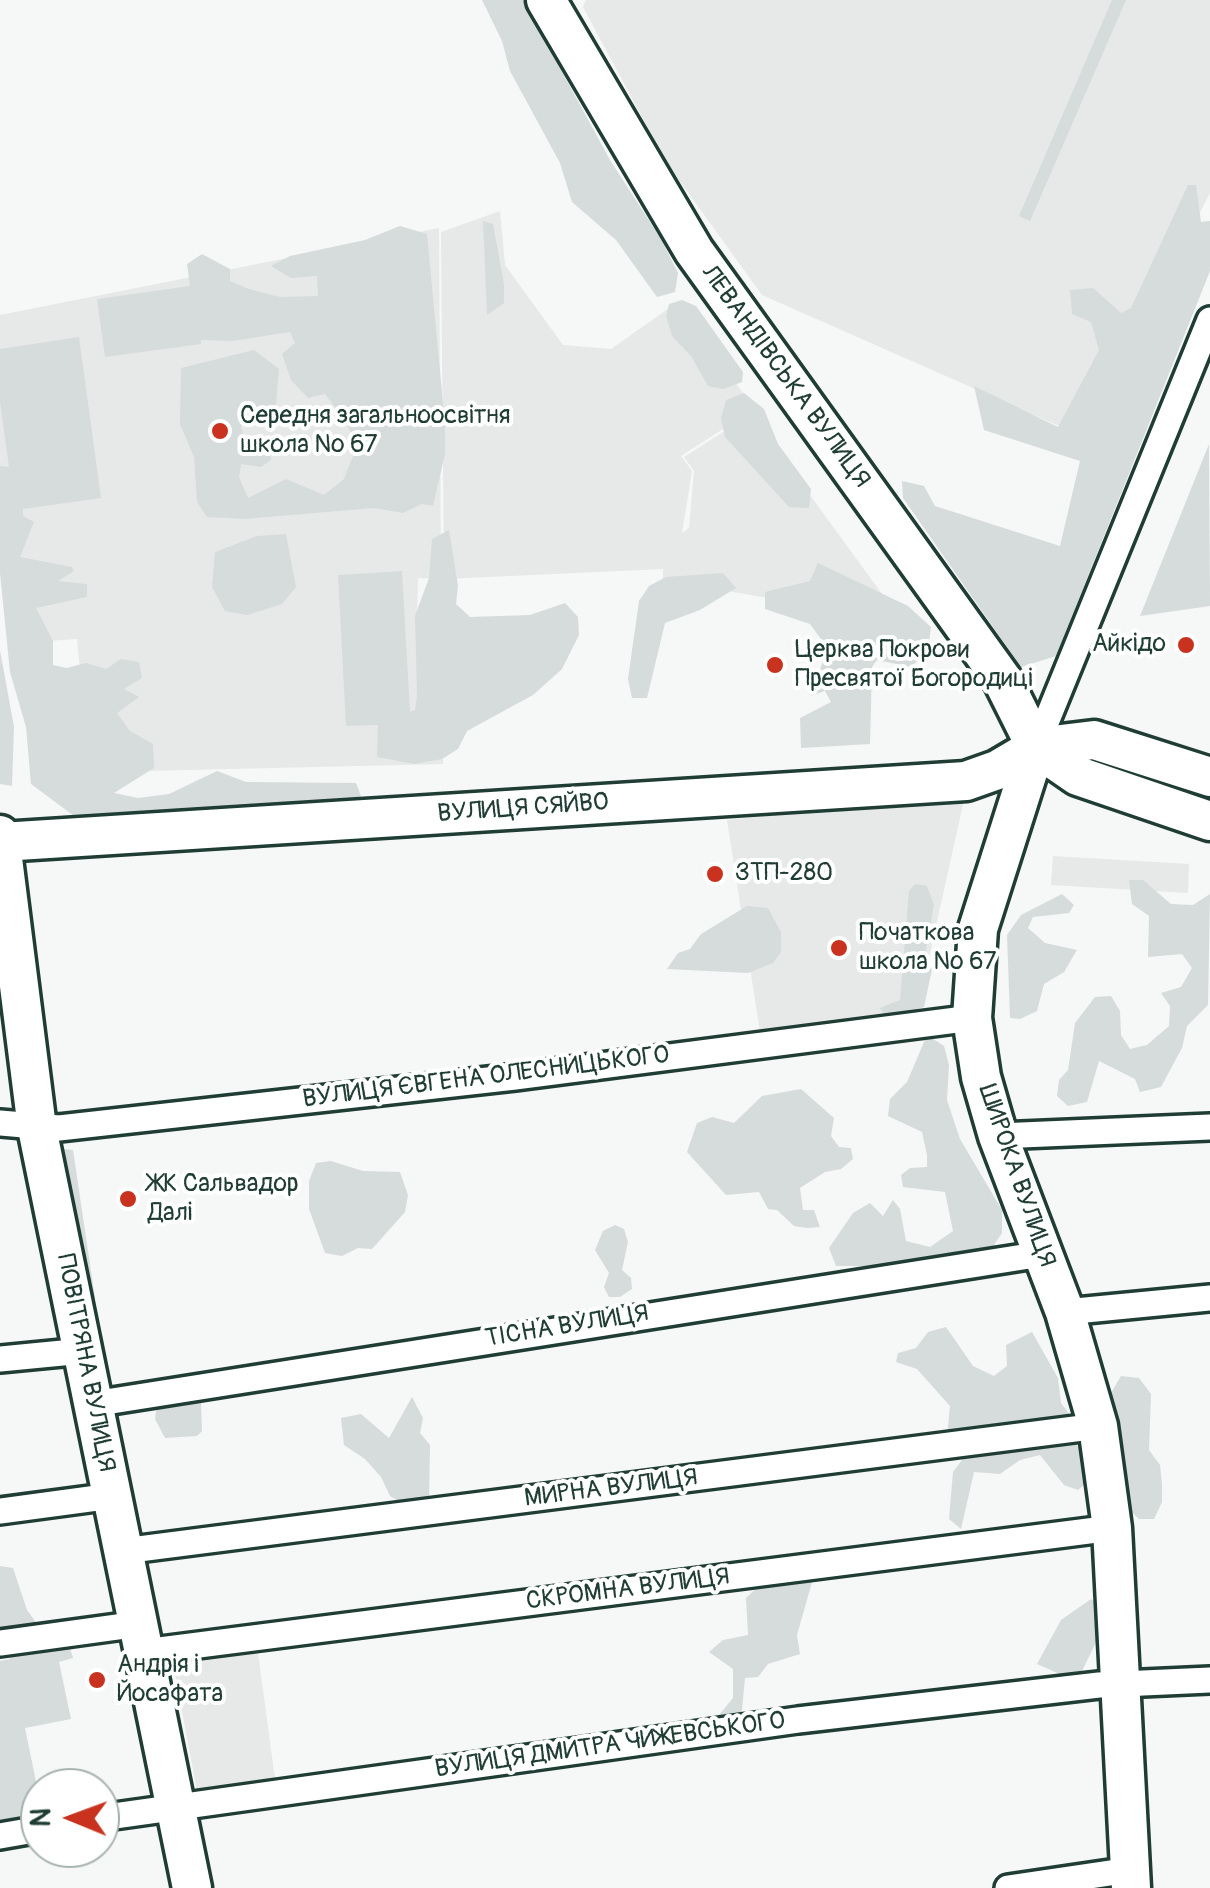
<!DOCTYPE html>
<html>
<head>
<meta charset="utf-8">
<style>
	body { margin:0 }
	#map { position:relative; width:1210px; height:1888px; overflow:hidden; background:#f6f7f7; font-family:Pangolin,sans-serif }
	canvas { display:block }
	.north { position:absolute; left:20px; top:1768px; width:100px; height:100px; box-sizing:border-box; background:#fff; border:2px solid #a5b1ae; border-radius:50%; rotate:271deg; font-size:28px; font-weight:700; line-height:40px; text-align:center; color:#1f3d34 }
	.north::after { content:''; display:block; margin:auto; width:35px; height:45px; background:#c8321e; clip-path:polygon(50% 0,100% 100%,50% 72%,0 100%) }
</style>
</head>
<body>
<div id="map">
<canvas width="1210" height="1888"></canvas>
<div class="north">N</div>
</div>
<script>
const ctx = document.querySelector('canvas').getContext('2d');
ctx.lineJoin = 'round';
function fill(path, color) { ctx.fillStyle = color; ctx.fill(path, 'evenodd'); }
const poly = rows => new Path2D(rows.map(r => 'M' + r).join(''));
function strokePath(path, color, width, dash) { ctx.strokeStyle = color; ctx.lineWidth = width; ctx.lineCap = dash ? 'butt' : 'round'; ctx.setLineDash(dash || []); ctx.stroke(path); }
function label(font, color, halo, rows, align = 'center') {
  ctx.font = font + ' Pangolin,sans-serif'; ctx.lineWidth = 8; ctx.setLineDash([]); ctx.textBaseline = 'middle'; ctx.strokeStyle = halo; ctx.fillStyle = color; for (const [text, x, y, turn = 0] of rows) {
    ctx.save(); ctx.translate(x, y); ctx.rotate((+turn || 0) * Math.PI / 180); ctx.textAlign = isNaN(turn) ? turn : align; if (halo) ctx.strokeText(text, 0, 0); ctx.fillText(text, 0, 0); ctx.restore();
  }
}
const built = poly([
	[586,0,1210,0,1210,193,1084,437,762,295,666,162,583,7],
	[500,211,505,265,563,345,611,349,679,301,754,409,681,456,692,471,682,533,689,528,694,471,684,457,751,414,893,609,873,616,663,580,663,569,444,579,441,232],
	[439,228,441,579,418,578,417,610,442,611,443,764,103,772,44,729,0,548,0,315],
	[77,639,80,670,50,672,47,641],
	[965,795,917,1012,760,1032,727,820],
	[1053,856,1189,864,1188,893,1051,885],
	[256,1638,275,1779,197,1791,171,1652]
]);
const green = poly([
	[482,0,523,0,610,160,661,239,678,273,675,292,657,297,616,240,572,202,560,163,510,71,502,41],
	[1112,0,1126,0,1030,221,1019,216],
	[1188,185,1196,185,1201,222,1210,221,1210,271,1056,656,1021,667,903,498,902,481,924,486,935,506,1060,546,1080,461,984,430,974,386,1058,427,1099,350,1091,322,1072,314,1070,290,1093,288,1121,313,1131,308],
	[483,221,493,224,504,284,504,303,487,315],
	[400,226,427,234,445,424,445,454,433,506,422,504,403,513,374,508,243,519,207,517,197,502,194,457,180,424,181,368,254,350,279,369,275,415,243,422,241,427,245,442,270,451,271,460,261,467,241,464,239,477,248,498,286,479,324,495,344,479,357,446,345,420,325,394,308,398,291,380,282,354,295,343,290,332,232,341,201,340,201,344,105,357,97,299,190,286,187,264,202,254,230,269,230,281,249,289,280,297,318,296,317,276,291,278,271,266,290,256,365,240],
	[682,300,696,306,743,372,742,382,723,389,708,386,691,356,672,336,666,316,669,304],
	[79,337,101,498,23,509,23,516,34,522,20,557,72,567,74,571,58,581,87,584,87,597,36,608,53,641,53,665,67,668,86,663,106,669,121,659,139,662,142,678,124,689,139,697,117,713,130,731,153,744,154,768,114,793,138,798,169,794,217,771,246,782,356,783,361,796,353,811,93,830,31,784,26,727,10,672,0,573,0,466,9,467,0,402,0,349],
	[744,393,764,409,778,444,811,489,809,508,789,507,725,437,721,418,726,400],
	[1209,444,1210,606,1140,616],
	[449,530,458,586,456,604,470,617,530,615,565,603,578,617,579,635,562,669,533,695,467,731,458,749,442,759,414,764,377,757,378,725,346,726,338,575,402,571,410,712,415,710,417,696,415,616,429,578,432,539],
	[286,534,296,587,282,604,247,615,225,611,212,587,215,552,257,536],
	[818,563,908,606,931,627,928,650,911,667,877,660,872,667,870,744,801,748,800,718,831,702,825,691,832,688,811,696,824,658,821,639,810,624,765,609,765,592,810,581],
	[723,573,736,588,700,610,665,623,647,698,632,698,628,679,639,601,649,586,666,577],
	[0,650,14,727,12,786,0,784],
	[1129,880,1143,880,1171,904,1193,905,1210,894,1208,1005,1187,1026,1182,1048,1161,1087,1140,1092,1135,1079,1099,1061,1087,1102,1068,1106,1057,1096,1059,1080,1068,1070,1075,1023,1095,997,1111,996,1120,1011,1121,1035,1130,1049,1147,1045,1169,1026,1170,1006,1161,993,1181,987,1192,968,1182,954,1148,957,1149,916,1132,904],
	[915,884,927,886,934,905,924,960,932,969,924,1007,887,1019,880,1008,900,1000,909,891],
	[1062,894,1074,905,1069,913,1033,917,1028,928,1045,943,1077,950,1064,972,1044,984,1037,1011,1020,1019,1010,1018,1007,935,1021,915],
	[747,906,768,908,781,932,781,952,773,963,748,973,667,969,678,953,690,949,701,934],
	[927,1035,944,1046,949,1065,947,1100,960,1139,1002,1210,1002,1233,992,1248,981,1252,874,1266,836,1266,829,1248,853,1213,870,1203,883,1216,893,1200,900,1209,906,1241,930,1247,953,1231,945,1192,903,1187,901,1175,910,1168,927,1167,927,1155,922,1132,888,1116,890,1099,907,1082],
	[801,1089,834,1118,831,1136,839,1147,851,1148,853,1159,841,1169,825,1172,800,1188,803,1210,814,1210,820,1227,807,1228,794,1226,777,1210,768,1209,759,1192,726,1195,687,1152,697,1123,712,1117,734,1123,762,1096],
	[63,1149,73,1150,95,1298,92,1323,100,1339,105,1385,43,1158],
	[331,1161,363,1171,400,1172,408,1195,405,1212,372,1249,358,1248,342,1256,325,1253,309,1209,309,1181,316,1163],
	[615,1225,624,1229,628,1242,622,1270,631,1278,632,1289,620,1297,609,1297,604,1287,609,1273,595,1250,603,1231],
	[946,1327,973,1366,994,1376,1007,1366,1006,1345,1032,1332,1058,1378,1061,1403,1071,1416,1075,1443,1088,1459,1090,1480,1078,1490,1064,1485,1040,1455,1020,1460,1000,1474,974,1472,961,1529,949,1519,953,1472,968,1452,947,1437,950,1406,917,1369,896,1362,898,1353,916,1348,928,1332],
	[1121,1376,1139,1378,1151,1394,1149,1450,1160,1465,1162,1484,1162,1502,1154,1519,1139,1519,1125,1506,1119,1468,1121,1430,1111,1393],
	[194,1396,201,1402,202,1431,197,1436,165,1438,155,1419,157,1405],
	[412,1397,423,1418,420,1433,430,1445,429,1501,404,1504,390,1496,381,1477,365,1459,344,1445,341,1418,361,1414,389,1438],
	[0,1566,13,1568,27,1610,38,1625,0,1637],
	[805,1573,812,1582,797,1635,800,1654,768,1664,758,1677,745,1678,741,1720,714,1721,733,1698,733,1669,709,1652,723,1640,748,1635,746,1598,764,1581],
	[1091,1599,1099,1605,1099,1636,1082,1671,1062,1675,1037,1664,1061,1620],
	[68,1642,73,1658,59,1662,71,1719,25,1728,40,1801,40,1825,0,1836,0,1661,10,1659,8,1654]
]);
const street = poly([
	[1036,747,1210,320],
	[0,1123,59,1128,515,1077,972,1018],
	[998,1136,1210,1127],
	[1065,1312,1210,1298],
	[0,1359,83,1351],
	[93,1404,1042,1254],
	[0,1511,112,1496],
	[123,1551,1098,1426],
	[0,1643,139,1624],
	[144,1652,1112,1528],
	[100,1818,798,1720,1099,1685,1210,1680],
	[0,1836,40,1829],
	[1008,1888,1130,1870]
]);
const secondary = poly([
	[546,0,694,251,1002,679,1036,747,1078,776,1210,821],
	[1036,747,978,929,972,1018,981,1077,998,1136,1065,1312,1098,1426,1112,1528,1131,1888],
	[0,835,37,1128,192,1888],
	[1,842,966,781,997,770,1036,747,1094,740,1210,777]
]);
const markers = [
	[220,431,10,"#c8321e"],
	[1186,645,10,"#c8321e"],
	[775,665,10,"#c8321e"],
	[715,874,10,"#c8321e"],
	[839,948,10,"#c8321e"],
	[128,1199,10,"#c8321e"],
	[97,1680,10,"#c8321e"]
];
const streetNames = [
	["ЛЕВАНДІВСЬКА ВУЛИЦЯ",785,377,54],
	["ВУЛИЦЯ СЯЙВО",523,809,-4],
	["ВУЛИЦЯ ЄВГЕНА ОЛЕСНИЦЬКОГО",486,1078,-7],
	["ШИРОКА ВУЛИЦЯ",1016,1176,71],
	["ТІСНА ВУЛИЦЯ",567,1327,-9],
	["ПОВІТРЯНА ВУЛИЦЯ",85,1363,79],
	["МИРНА ВУЛИЦЯ",611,1489,-7],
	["СКРОМНА ВУЛИЦЯ",628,1590,-7],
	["ВУЛИЦЯ ДМИТРА ЧИЖЕВСЬКОГО",610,1746,-8]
];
const poiNames = [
	["Середня загальноосвітня",240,417],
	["школа № 67",240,446],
	["Айкідо",1166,645,"right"],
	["Церква Покрови",795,651],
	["Пресвятої Богородиці",795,680],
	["ЗТП-280",735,874],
	["Початкова",859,934],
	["школа № 67",859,963],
	["ЖК Сальвадор",148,1185],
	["Далі",148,1214],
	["Андрія і",117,1666],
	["Йосафата",117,1695]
];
fill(built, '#e6e9e8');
fill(green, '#d6dcdb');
strokePath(street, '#1f3d34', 32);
strokePath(secondary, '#1f3d34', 45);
strokePath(street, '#fff', 25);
strokePath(secondary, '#fff', 38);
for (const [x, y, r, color] of markers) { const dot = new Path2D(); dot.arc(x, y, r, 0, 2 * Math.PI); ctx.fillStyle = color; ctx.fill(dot); strokePath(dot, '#fff', 4); }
label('25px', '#1f3d34', '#fff', streetNames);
label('25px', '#1f3d34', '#fff', poiNames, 'left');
</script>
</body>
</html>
